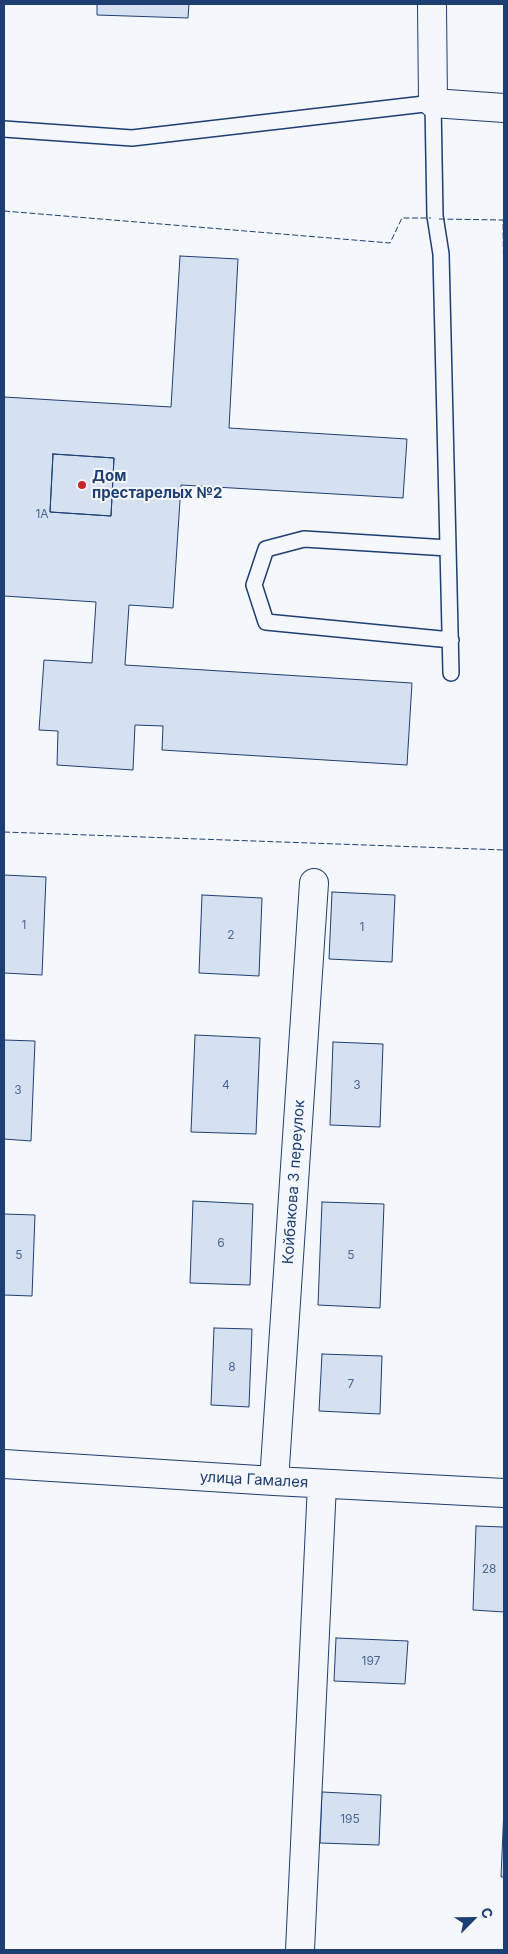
<!DOCTYPE html>
<html>
<head>
<meta charset="utf-8">
<style>
	body { margin:0 }
	#map { position:relative; width:508px; height:1954px; overflow:hidden; background:#f4f7fb; font-family:Inter,sans-serif }
	canvas { display:block }
	.frame { position:absolute; inset:0; border:5px solid #1d3f73; pointer-events:none }
	.north { position:absolute; left:448px; top:1894px; width:50px; height:50px; -webkit-text-stroke:4px #f4f7fb; paint-order:stroke; rotate:67deg; font-size:14px; font-weight:700; line-height:20px; text-align:center; color:#1d3f73 }
	.north::after { content:''; display:block; margin:auto; width:18px; height:22px; background:#1d3f73; clip-path:polygon(50% 0,100% 100%,50% 72%,0 100%) }
</style>
</head>
<body>
<div id="map">
<canvas width="508" height="1954"></canvas>
<div class="frame"></div>
<div class="north">С</div>
</div>
<script>
const ctx = document.querySelector('canvas').getContext('2d');
ctx.lineJoin = 'round';
function fill(path, color) { ctx.fillStyle = color; ctx.fill(path, 'evenodd'); }
const poly = rows => new Path2D(rows.map(r => 'M' + r).join(''));
function strokePath(path, color, width, dash) { ctx.strokeStyle = color; ctx.lineWidth = width; ctx.lineCap = dash ? 'butt' : 'round'; ctx.setLineDash(dash || []); ctx.stroke(path); }
function label(font, color, halo, rows, align = 'center') {
  ctx.font = font + ' Inter,sans-serif'; ctx.lineWidth = 4; ctx.setLineDash([]); ctx.textBaseline = 'middle'; ctx.strokeStyle = halo; ctx.fillStyle = color; for (const [text, x, y, turn = 0] of rows) {
    ctx.save(); ctx.translate(x, y); ctx.rotate((+turn || 0) * Math.PI / 180); ctx.textAlign = isNaN(turn) ? turn : align; if (halo) ctx.strokeText(text, 0, 0); ctx.fillText(text, 0, 0); ctx.restore();
  }
}
const building = poly([
	[97,4,189,4,188,18,97,15,97,4],
	[180,256,238,259,229,428,407,439,403,498,181,485,173,608,129,605,125,665,412,683,407,765,162,750,163,726,135,725,133,770,57,765,58,731,39,730,44,660,92,663,96,602,4,596,4,397,171,407,180,256],
	[53,454,114,458,111,516,50,512,53,454],
	[53,454,114,458,111,516,50,512,53,454],
	[4,875,46,877,42,975,4,973,4,875],
	[332,892,395,895,392,962,329,959,332,892],
	[202,895,262,898,259,976,199,973,202,895],
	[195,1035,260,1038,256,1134,191,1132,195,1035],
	[4,1040,35,1041,31,1141,4,1139,4,1040],
	[333,1042,383,1044,380,1127,330,1125,333,1042],
	[193,1201,253,1204,250,1285,190,1283,193,1201],
	[322,1202,384,1204,380,1308,318,1305,322,1202],
	[4,1214,35,1215,32,1296,4,1295,4,1214],
	[214,1328,252,1329,249,1407,211,1405,214,1328],
	[322,1354,382,1356,380,1414,319,1411,322,1354],
	[476,1526,504,1527,504,1612,473,1610,476,1526],
	[336,1638,408,1641,405,1684,334,1681,336,1638],
	[322,1792,381,1795,379,1845,320,1843,322,1792],
	[504,1808,504,1877,501,1877,504,1808]
]);
const lane = poly([
	[4,129,132,138,433,103,435,216,441,254,451,673],
	[448,548,304,539,266,549,254,585,266,622,451,640]
]);
const street = poly([
	[432,4,433,103,504,108],
	[4,1464,274,1481,504,1493],
	[274,1481,314,883],
	[300,1950,322,1484]
]);
const fence = poly([
	[4,211,390,243,402,218,431,218],
	[439,219,503,220,504,303],
	[4,832,504,850]
]);
const markers = [
	[82,485,5,"#c62828"]
];
const numberNames = [
	["1А",42,514],
	["1",24,925],
	["1",362,927],
	["2",231,935],
	["4",226,1085],
	["3",357,1085],
	["3",18,1090],
	["6",221,1243],
	["5",19,1255],
	["5",351,1255],
	["8",232,1367],
	["7",351,1384],
	["28",489,1569],
	["197",371,1661],
	["195",350,1819]
];
const poiNames = [
	["Дом",92,476],
	["престарелых №2",92,493]
];
const streetNames = [
	["Койбакова 3 переулок",294,1182,-86],
	["улица Гамалея",254,1480,3]
];
fill(building, '#d5e0f0');
strokePath(building, '#1d3f73', 1);
strokePath(lane, '#1d3f73', 18);
strokePath(street, '#1d3f73', 30);
strokePath(lane, '#f4f7fb', 15);
strokePath(street, '#f4f7fb', 28);
strokePath(fence, '#1d3f73', 1, [6, 2.5]);
for (const [x, y, r, color] of markers) { const dot = new Path2D(); dot.arc(x, y, r, 0, 2 * Math.PI); ctx.fillStyle = color; ctx.fill(dot); strokePath(dot, '#f4f7fb', 2); }
label('12px', '#4b6792', null, numberNames);
label('bold 15px', '#1d3f73', '#f4f7fb', poiNames, 'left');
label('15px', '#1d3f73', '#f4f7fb', streetNames);
</script>
</body>
</html>
